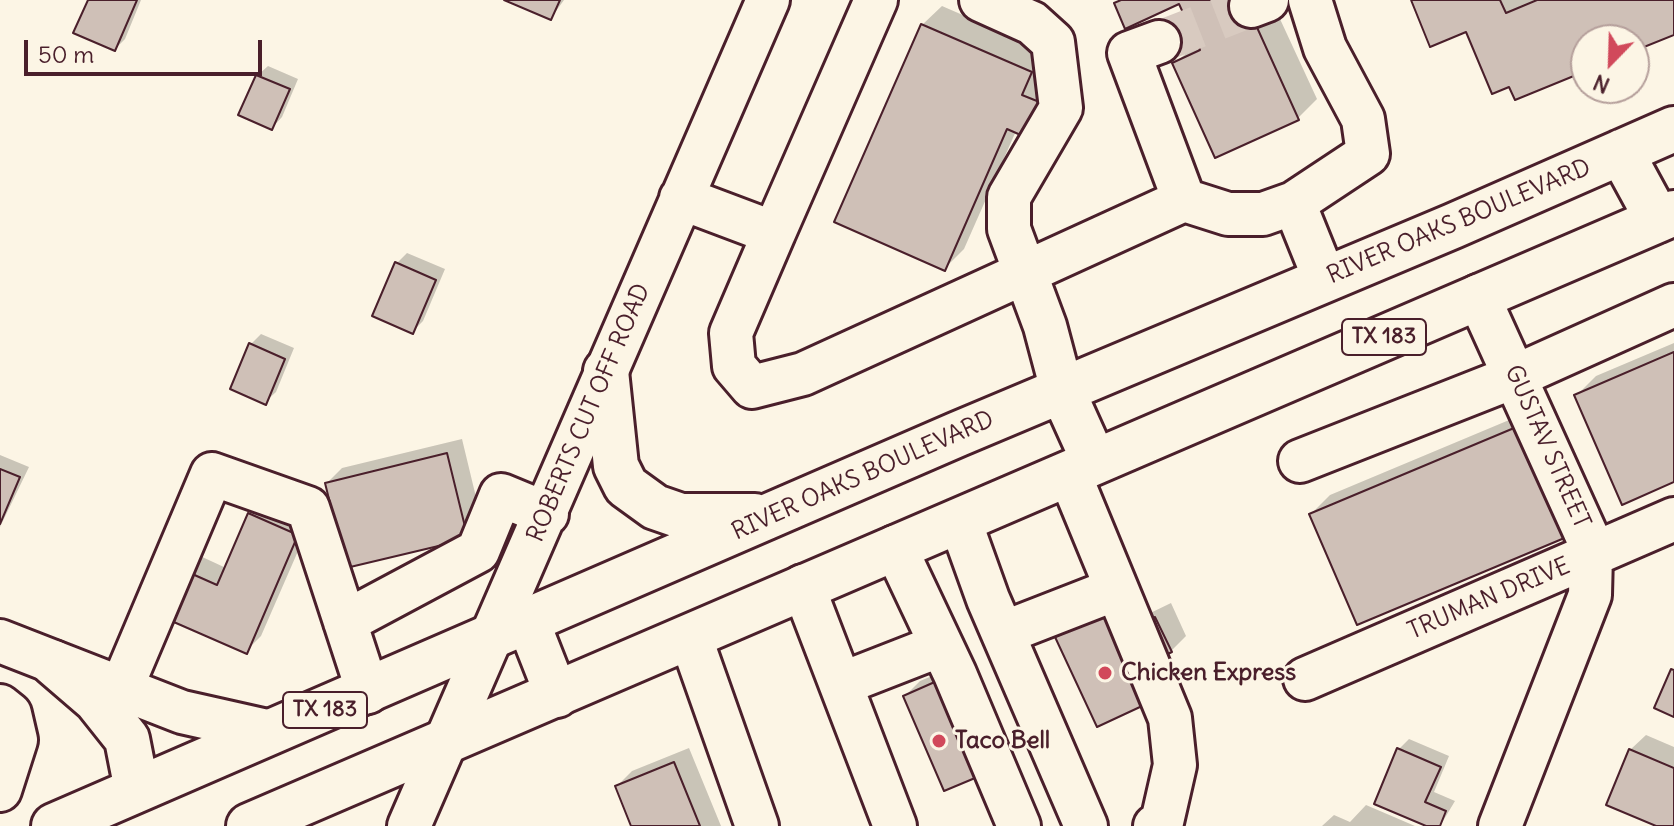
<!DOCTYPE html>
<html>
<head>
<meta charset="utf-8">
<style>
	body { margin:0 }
	#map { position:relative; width:1674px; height:826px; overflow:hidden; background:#fcf5e5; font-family:Delius,sans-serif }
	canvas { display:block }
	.north { position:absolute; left:1570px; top:24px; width:80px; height:80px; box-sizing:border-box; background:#fcf5e5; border:2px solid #b59f9b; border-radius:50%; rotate:203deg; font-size:22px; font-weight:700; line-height:32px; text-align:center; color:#4a1f2b }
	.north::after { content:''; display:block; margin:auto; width:28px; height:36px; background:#d1495b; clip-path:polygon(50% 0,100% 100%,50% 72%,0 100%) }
	.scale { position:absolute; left:24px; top:40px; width:238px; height:36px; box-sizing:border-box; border:4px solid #4a1f2b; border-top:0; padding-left:10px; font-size:24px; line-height:28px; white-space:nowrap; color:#4a1f2b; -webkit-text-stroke:6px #fcf5e5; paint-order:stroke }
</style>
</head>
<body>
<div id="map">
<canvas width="1674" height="826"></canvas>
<div class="north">N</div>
<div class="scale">50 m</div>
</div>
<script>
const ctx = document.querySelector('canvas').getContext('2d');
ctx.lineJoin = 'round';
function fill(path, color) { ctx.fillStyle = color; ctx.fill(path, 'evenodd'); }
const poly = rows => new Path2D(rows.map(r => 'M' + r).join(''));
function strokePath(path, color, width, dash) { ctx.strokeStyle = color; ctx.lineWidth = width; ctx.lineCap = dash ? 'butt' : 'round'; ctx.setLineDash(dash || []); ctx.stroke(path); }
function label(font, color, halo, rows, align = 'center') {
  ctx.font = font + ' Delius,sans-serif'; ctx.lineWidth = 6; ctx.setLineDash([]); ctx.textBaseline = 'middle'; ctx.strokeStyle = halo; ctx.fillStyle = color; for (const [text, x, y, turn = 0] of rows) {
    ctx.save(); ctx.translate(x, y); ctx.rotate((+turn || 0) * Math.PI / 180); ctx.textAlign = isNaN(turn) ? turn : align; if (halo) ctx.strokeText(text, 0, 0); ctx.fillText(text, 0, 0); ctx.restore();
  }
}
const shadow = poly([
	[90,0,141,0,125,39,115,49],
	[509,0,564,0,551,18],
	[1120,0,1243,0,1274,6,1317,99,1298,118,1175,63,1199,42,1180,2,1116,4],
	[1413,0,1674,0,1674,33,1634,49,1634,40,1586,40,1586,68,1510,84,1467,30],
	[942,6,1050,53,1064,86,1016,131,964,249,945,268,922,25],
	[268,66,298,79,282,117,272,128,257,76],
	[407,253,445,269,423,321,413,331,397,263],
	[261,334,294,348,276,392,265,402,251,344],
	[1674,343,1674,480,1576,396,1596,376],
	[1545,405,1592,513,1311,514,1330,495],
	[462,439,482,522,467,537,327,483,342,468],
	[0,455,29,467,0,527],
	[265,499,312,519,261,636,246,651,163,615,198,555,226,568,250,514],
	[1171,603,1186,636,1171,651,1057,638,1072,623,1138,619],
	[961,664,1001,756,905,696,920,681],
	[1646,735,1674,747,1674,826,1662,826,1630,750],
	[1409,739,1449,756,1434,792,1455,801,1440,826,1431,826,1399,749],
	[689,748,721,826,633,826,617,786,632,771],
	[1366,805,1415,826,1322,826,1334,815,1350,822]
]);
const building = poly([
	[88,0,137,0,115,51,73,33,88,0],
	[504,0,560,0,551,20,504,0],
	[1121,0,1216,0,1231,34,1255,23,1299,120,1215,158,1172,63,1200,50,1179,4,1125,29,1114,3,1121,0],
	[1411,0,1500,0,1506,13,1537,0,1674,0,1674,35,1634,51,1634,40,1586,40,1586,71,1515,100,1509,87,1492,94,1466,32,1430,47,1411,0],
	[921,24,1032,72,1022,95,1047,105,1032,140,1007,129,945,271,834,222,921,24],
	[256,75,290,89,272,130,238,115,256,75],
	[395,262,436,280,413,334,372,316,395,262],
	[249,343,285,359,266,405,230,389,249,343],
	[1674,352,1674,482,1622,505,1574,395,1674,352],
	[1526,423,1574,534,1357,625,1309,514,1526,423],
	[447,453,468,539,346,568,325,483,447,453],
	[0,469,20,477,0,524,0,469],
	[248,513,298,535,247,654,160,616,181,569,217,585,248,513],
	[1112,611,1122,633,1155,617,1172,652,1140,667,1155,700,1097,727,1055,637,1112,611],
	[1671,669,1674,670,1674,717,1654,708,1671,669],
	[946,677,987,773,944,791,903,696,946,677],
	[1397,748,1441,767,1425,802,1446,811,1440,826,1426,826,1374,804,1397,748],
	[1629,749,1674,768,1674,826,1656,826,1606,805,1629,749],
	[674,762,700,826,631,826,615,786,674,762]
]);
const minorTunnel = poly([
	[1159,42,1251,6]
]);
const minor = poly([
	[981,0,1032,23,1053,42,1061,108,1009,197,1009,229,1045,326,1062,390],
	[1251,6,1267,0],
	[1159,42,1129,53,1184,200,1228,214,1263,214,1294,203,1325,280],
	[681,198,774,233,876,0],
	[1294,203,1368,154,1363,119,1325,48,1310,0],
	[774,233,731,333,734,366,752,387,803,374,1184,200],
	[1478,296,1591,545,1591,555,1590,595,1500,826],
	[1300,461,1516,376,1674,305],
	[1069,473,1170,718,1175,765,1162,822,1155,826],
	[960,521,988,599,1086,826],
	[895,547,955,674,1019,826],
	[803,586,895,826],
	[345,622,478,551,501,495,547,514],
	[528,622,557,696],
	[1003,633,1116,589],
	[690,636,757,826],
	[0,641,182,712,271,732],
	[1305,679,1674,519],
	[841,684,941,645],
	[121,689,212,474,308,508,368,692],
	[0,706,10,714,16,740,0,790],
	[409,826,768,0]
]);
const major = poly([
	[1621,152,1658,220],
	[606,371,616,466,626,486,655,507,681,516,755,516],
	[1062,390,1094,461],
	[53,663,96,700,127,739,137,790],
	[54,826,958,434,1453,226,1674,129],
	[249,826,1674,213]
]);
const markers = [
	[1105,673,8,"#d1495b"],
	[939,741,8,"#d1495b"]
];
const shields = [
	[1384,337,84],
	[325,710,84]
];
const shieldNames = [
	["TX 183",1384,337],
	["TX 183",325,710]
];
const streetNames = [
	["RIVER OAKS BOULEVARD",1459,222,-23],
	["ROBERTS CUT OFF ROAD",589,413,-67],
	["GUSTAV STREET",1547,447,66],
	["RIVER OAKS BOULEVARD",863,476,-24],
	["TRUMAN DRIVE",1489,599,-23]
];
const poiNames = [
	["Chicken Express",1121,673],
	["Taco Bell",955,741]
];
fill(shadow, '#0003');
fill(building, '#cfc0b7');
strokePath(building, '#4a1f2b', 2);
strokePath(minorTunnel, '#d8cac0', 42, [42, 21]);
strokePath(minor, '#4a1f2b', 48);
strokePath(major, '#4a1f2b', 50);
strokePath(minor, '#fcf5e5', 42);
strokePath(major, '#fcf5e5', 44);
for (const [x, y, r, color] of markers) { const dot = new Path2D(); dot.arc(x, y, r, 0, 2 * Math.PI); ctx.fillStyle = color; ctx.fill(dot); strokePath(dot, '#fcf5e5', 3); }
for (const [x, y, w] of shields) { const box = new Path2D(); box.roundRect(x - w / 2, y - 18, w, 36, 6); ctx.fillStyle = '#fcf5e5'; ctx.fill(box); strokePath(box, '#4a1f2b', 2); }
label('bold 22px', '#4a1f2b', null, shieldNames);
label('24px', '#4a1f2b', '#fcf5e5', streetNames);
label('bold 24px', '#4a1f2b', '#fcf5e5', poiNames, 'left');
</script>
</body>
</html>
